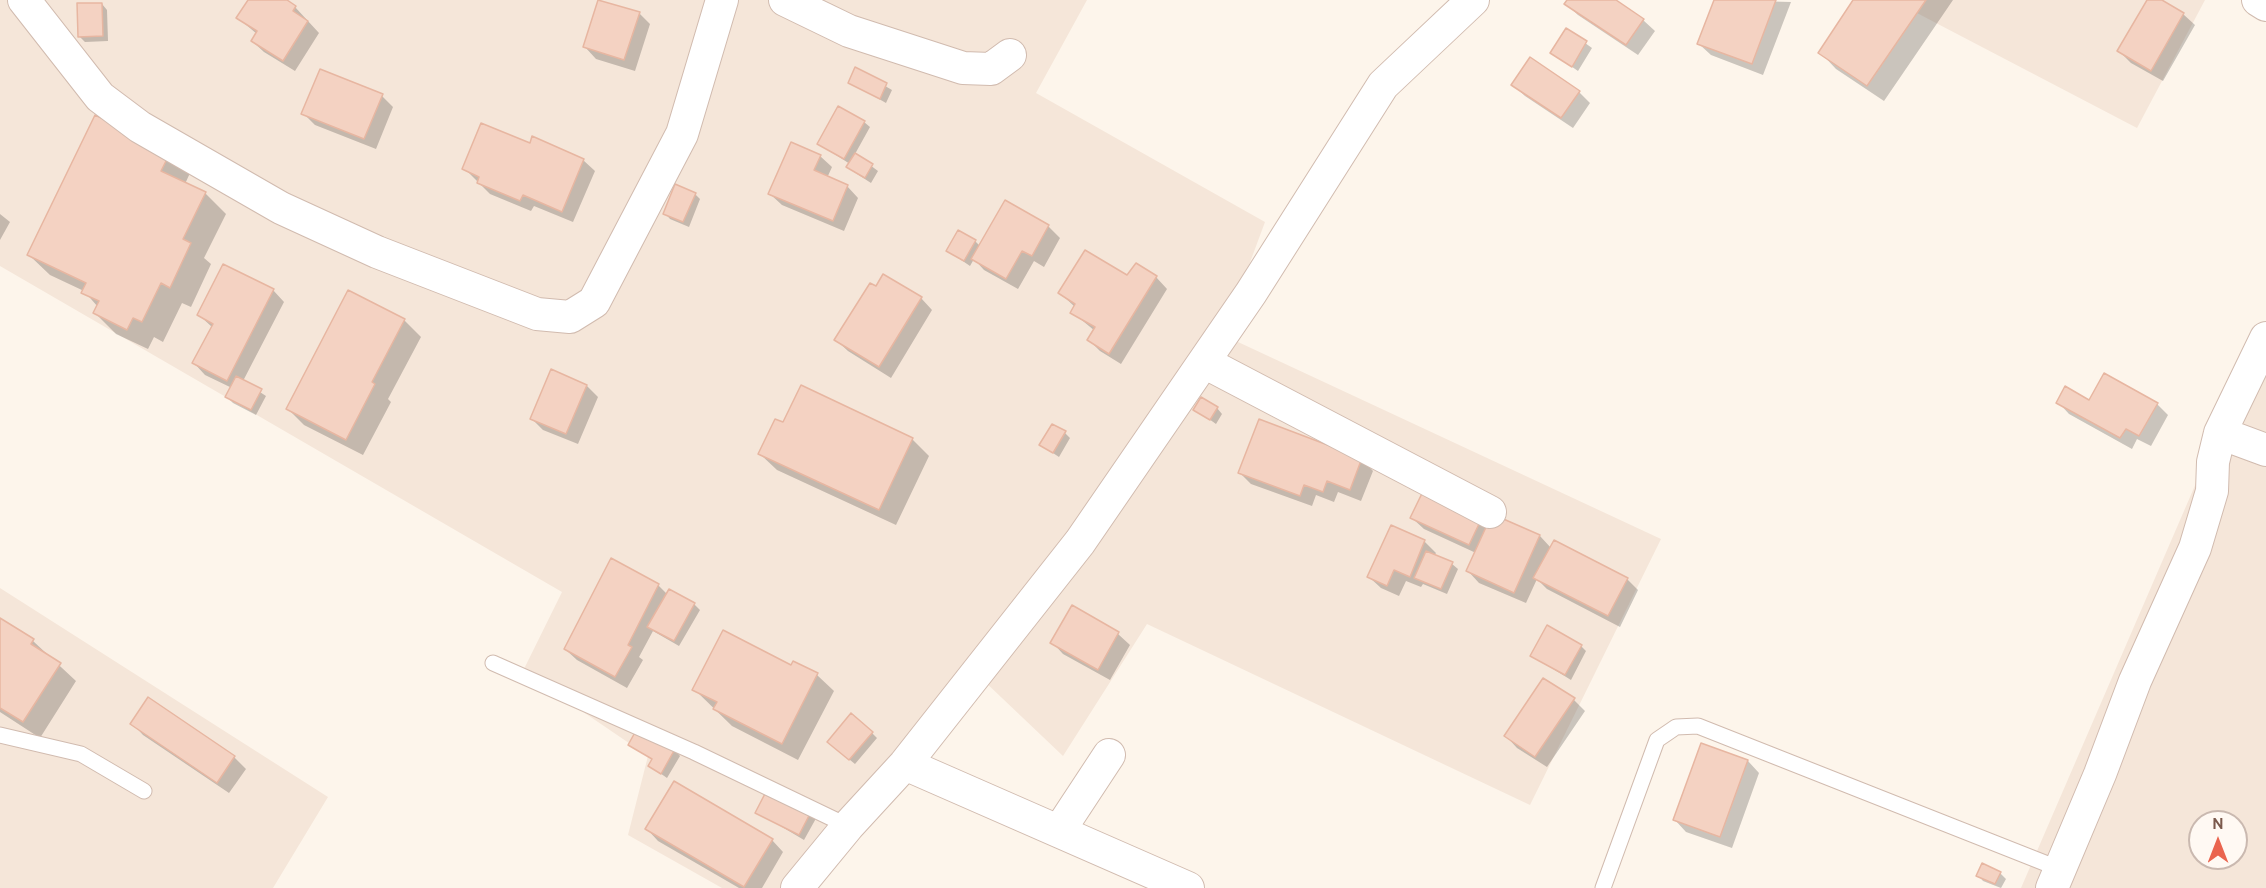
<!DOCTYPE html>
<html>
<head>
<meta charset="utf-8">
<style>
	body { margin:0 }
	#map { position:relative; width:2266px; height:888px; overflow:hidden; background:#fdf5eb; font-family:Cabin,sans-serif }
	canvas { display:block }
	.north { position:absolute; left:2188px; top:810px; width:60px; height:60px; box-sizing:border-box; background:#fff9f3; border:2px solid #cab9b0; border-radius:50%; rotate:0deg; font-size:16px; font-weight:700; line-height:24px; text-align:center; color:#7b594c }
	.north::after { content:''; display:block; margin:auto; width:21px; height:27px; background:#ea644e; clip-path:polygon(50% 0,100% 100%,50% 72%,0 100%) }
</style>
</head>
<body>
<div id="map">
<canvas width="2266" height="888"></canvas>
<div class="north">N</div>
</div>
<script>
const ctx = document.querySelector('canvas').getContext('2d');
ctx.lineJoin = 'round';
function fill(path, color) { ctx.fillStyle = color; ctx.fill(path, 'evenodd'); }
const poly = rows => new Path2D(rows.map(r => 'M' + r).join(''));
function strokePath(path, color, width, dash) { ctx.strokeStyle = color; ctx.lineWidth = width; ctx.lineCap = dash ? 'butt' : 'round'; ctx.setLineDash(dash || []); ctx.stroke(path); }
const residential = poly([
	[0,0,1087,0,1036,93,1265,222,1223,335,1661,539,1530,805,1147,624,1063,756,982,679,814,888,722,888,628,835,648,756,523,671,562,592,0,266],
	[1892,0,2205,0,2137,128],
	[2266,335,2266,888,2021,888,2238,386],
	[2200,822,2236,822,2236,858,2200,858],
	[0,588,328,797,273,888,0,888]
]);
const shadow = poly([
	[249,0,284,0,295,7,319,33,295,71,264,52,252,41,257,34,238,18],
	[1569,0,1613,0,1643,20,1655,31,1638,55,1578,15,1566,4],
	[1716,0,1791,2,1763,75,1711,55,1699,44],
	[1855,0,1953,0,1884,101,1836,69,1820,52],
	[2149,0,2159,0,2183,14,2195,25,2163,81,2131,63,2119,51],
	[102,4,107,10,108,41,85,42,79,36],
	[639,13,650,24,635,71,596,59,585,47],
	[1567,30,1592,48,1578,71,1552,53],
	[856,69,892,90,886,103,849,82],
	[1513,85,1579,92,1590,103,1573,128,1525,96],
	[382,96,393,107,376,149,315,125,303,113],
	[96,117,190,173,185,184,205,193,226,214,204,258,211,264,191,307,182,303,163,342,154,337,148,349,116,334,95,313,98,307,84,291,50,275,29,255],
	[864,122,870,127,855,154,878,171,871,183,854,172,848,167,850,164,819,144],
	[530,145,583,160,595,171,573,222,534,206,531,211,490,194,464,168],
	[820,156,832,167,827,178,847,186,858,198,844,231,782,205,770,194],
	[695,194,700,199,689,227,670,219,665,213],
	[1005,202,1049,227,1060,238,1044,267,1034,261,1018,289,984,270,974,259,970,266,948,251,975,241,980,246],
	[0,214,10,222,0,240],
	[1128,277,1156,277,1167,289,1121,364,1100,351,1089,340,1095,331,1072,312,1075,307,1060,293],
	[273,290,284,302,243,381,266,396,256,415,233,403,227,397,232,388,205,375,194,363,212,327,199,315],
	[921,298,932,310,891,378,848,351,836,340],
	[404,320,421,337,388,399,391,402,363,455,304,425,288,409],
	[587,386,598,397,578,444,543,430,531,418],
	[2058,402,2157,404,2168,415,2151,446,2137,439,2132,449,2069,414],
	[1217,408,1222,414,1216,424,1195,409],
	[784,424,912,439,929,456,896,525,777,470,760,454],
	[1065,433,1070,438,1059,457,1041,445],
	[1362,459,1373,471,1361,501,1338,492,1334,502,1316,495,1312,506,1251,484,1240,473],
	[1499,517,1540,536,1551,548,1627,579,1638,590,1620,627,1547,589,1537,579,1526,603,1479,583,1468,571,1476,553,1424,529,1412,518],
	[1424,541,1436,553,1434,556,1452,564,1458,569,1447,594,1423,584,1421,587,1406,581,1399,596,1381,588,1369,577],
	[658,585,667,594,694,604,700,610,679,646,653,631,639,657,643,660,627,688,577,660,565,649],
	[1073,607,1118,634,1130,645,1110,680,1063,654,1052,642],
	[0,620,33,641,76,681,40,738,0,712],
	[1581,646,1586,651,1571,680,1532,656],
	[794,663,817,675,834,691,798,760,732,726,694,689,792,667],
	[1544,680,1574,700,1585,711,1547,767,1517,748,1506,736],
	[148,699,234,757,246,769,229,793,143,735,132,723],
	[872,733,877,738,855,764,834,747],
	[630,744,675,750,680,756,667,778,650,766,653,760],
	[1702,745,1748,761,1759,773,1732,848,1686,832,1675,820],
	[757,812,819,813,804,840],
	[647,829,772,840,783,852,762,888,739,888,658,841],
	[2000,873,2006,879,2001,888,1983,881,1978,875]
]);
const building = poly([
	[248,0,287,0,296,6,293,11,308,21,283,61,251,41,257,31,236,18,248,0],
	[598,0,640,12,624,60,583,47,598,0],
	[1567,0,1616,0,1644,19,1626,45,1564,4,1567,0],
	[1714,0,1776,0,1752,64,1697,44,1714,0],
	[1853,0,1926,0,1867,86,1818,53,1853,0],
	[2147,0,2162,0,2184,13,2151,71,2117,51,2147,0],
	[77,3,102,3,103,36,78,37,77,3],
	[1566,28,1587,41,1572,67,1550,53,1566,28],
	[1530,57,1580,91,1561,118,1511,85,1530,57],
	[855,67,887,83,880,99,848,83,855,67],
	[320,69,383,94,364,139,301,114,320,69],
	[838,106,865,121,844,159,817,144,838,106],
	[95,115,171,151,161,171,206,192,183,239,191,243,170,288,161,283,142,322,133,318,127,330,93,313,99,301,81,293,86,283,27,255,95,115],
	[481,123,530,143,532,136,584,159,562,212,523,195,520,201,477,183,479,177,462,169,481,123],
	[791,142,821,155,814,170,848,185,833,221,768,194,791,142],
	[855,153,873,164,865,178,846,167,855,153],
	[675,184,696,193,683,222,663,214,675,184],
	[1005,200,1049,225,1032,256,1022,251,1006,279,971,259,1005,200],
	[958,230,976,240,964,261,946,251,958,230],
	[1085,250,1127,275,1136,263,1157,276,1109,354,1087,340,1095,327,1070,313,1075,304,1058,293,1085,250],
	[223,264,274,289,227,381,192,363,213,324,197,315,223,264],
	[883,274,922,297,879,367,834,340,870,283,876,286,883,274],
	[348,290,405,319,372,382,375,384,346,440,286,409,348,290],
	[551,369,587,385,566,434,530,419,551,369],
	[2104,373,2158,403,2139,436,2126,429,2120,438,2056,403,2065,386,2089,400,2104,373],
	[236,376,262,389,251,410,225,397,236,376],
	[801,385,913,438,879,510,758,454,775,419,783,422,801,385],
	[1201,397,1218,407,1210,420,1193,410,1201,397],
	[1259,419,1362,458,1350,490,1327,481,1323,492,1304,485,1300,496,1238,473,1259,419],
	[1052,424,1066,431,1053,453,1039,445,1052,424],
	[1430,477,1488,505,1469,545,1410,518,1430,477],
	[1492,514,1540,535,1514,593,1466,571,1492,514],
	[1391,525,1425,540,1410,577,1394,570,1387,586,1367,577,1391,525],
	[1554,540,1628,578,1608,616,1533,578,1554,540],
	[1426,551,1453,562,1441,589,1414,578,1426,551],
	[611,558,659,584,628,645,632,647,615,677,564,649,611,558],
	[669,589,695,603,674,641,647,627,669,589],
	[1072,605,1119,632,1098,670,1050,643,1072,605],
	[0,618,34,639,31,644,61,663,23,722,0,708,0,618],
	[1547,625,1582,645,1565,675,1530,656,1547,625],
	[723,630,791,665,793,661,818,673,782,744,713,709,717,702,692,690,723,630],
	[1543,678,1575,698,1535,757,1504,736,1543,678],
	[148,697,235,756,217,783,130,724,148,697],
	[851,713,873,732,849,760,827,742,851,713],
	[638,727,675,749,661,774,648,766,652,759,628,745,638,727],
	[1701,743,1748,760,1720,837,1673,820,1701,743],
	[674,781,773,839,744,887,645,829,674,781],
	[770,784,814,806,799,835,755,813,770,784],
	[1982,863,2001,872,1995,884,1976,876,1982,863]
]);
const service = poly([
	[493,663,694,752,848,826],
	[0,735,81,754,144,791],
	[1603,888,1657,740,1676,727,1698,726,2060,869]
]);
const minor = poly([
	[24,0,100,97,140,127,281,208,377,252,537,314,570,317,594,302,682,134,722,0],
	[785,0,849,31,963,68,991,69,1010,55],
	[2258,0,2266,5],
	[1204,362,1490,512],
	[2220,433,2266,450],
	[905,764,1188,888],
	[1059,831,1109,755],
	[797,888,848,826,905,764,1080,542,1251,293,1383,85,1473,0],
	[2052,888,2100,774,2135,681,2195,548,2212,491,2213,462,2220,433,2266,338]
]);
fill(residential, '#f5e6d9');
fill(shadow, '#0003');
fill(building, '#f4d2c2');
strokePath(building, '#e7b6a1', 1.5);
strokePath(service, '#d1bbaf', 17);
strokePath(minor, '#d1bbaf', 34);
strokePath(service, '#fff', 15);
strokePath(minor, '#fff', 32);
</script>
</body>
</html>
